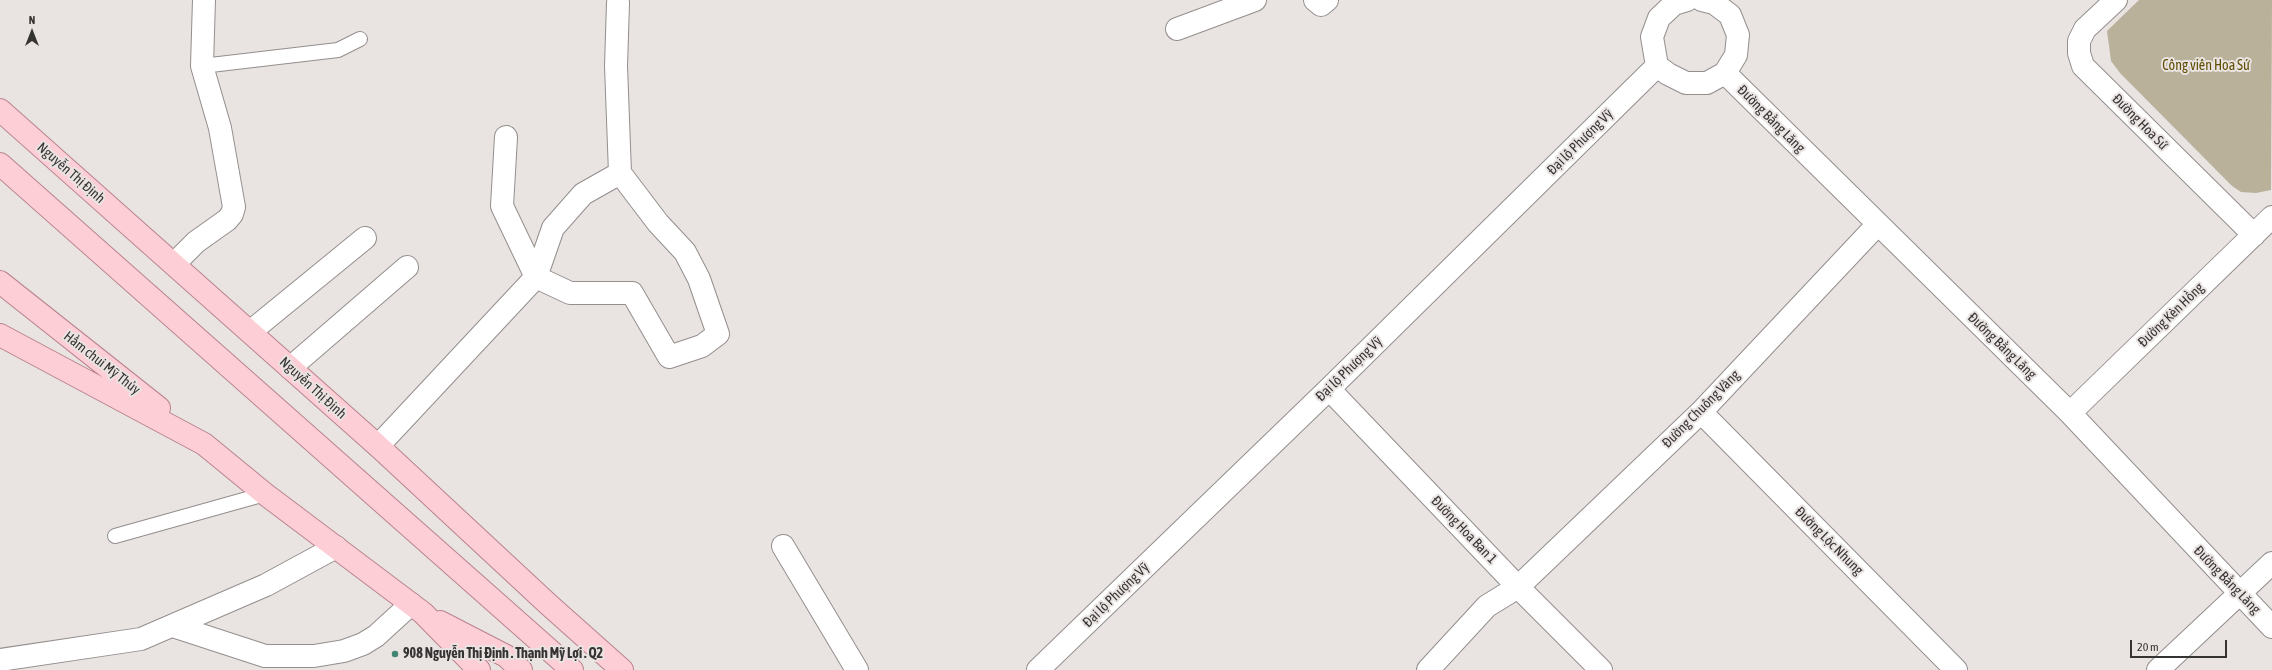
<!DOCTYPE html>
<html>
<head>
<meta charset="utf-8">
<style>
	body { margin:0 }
	#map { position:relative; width:2272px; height:670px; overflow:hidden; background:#e9e3e2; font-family:"Asap Condensed",sans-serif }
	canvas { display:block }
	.north { position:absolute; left:12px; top:12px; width:40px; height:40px; -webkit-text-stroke:3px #e9e3e2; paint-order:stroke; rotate:0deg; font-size:11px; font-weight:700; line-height:16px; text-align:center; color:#363433 }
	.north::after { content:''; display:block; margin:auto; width:14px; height:18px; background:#363433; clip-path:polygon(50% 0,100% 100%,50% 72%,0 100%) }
	.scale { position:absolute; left:2130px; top:640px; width:97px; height:18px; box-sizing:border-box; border:2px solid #363433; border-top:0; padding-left:5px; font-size:12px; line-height:14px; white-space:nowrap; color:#363433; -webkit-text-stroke:3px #e9e3e2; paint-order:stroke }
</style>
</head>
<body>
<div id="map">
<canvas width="2272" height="670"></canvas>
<div class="north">N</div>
<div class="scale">20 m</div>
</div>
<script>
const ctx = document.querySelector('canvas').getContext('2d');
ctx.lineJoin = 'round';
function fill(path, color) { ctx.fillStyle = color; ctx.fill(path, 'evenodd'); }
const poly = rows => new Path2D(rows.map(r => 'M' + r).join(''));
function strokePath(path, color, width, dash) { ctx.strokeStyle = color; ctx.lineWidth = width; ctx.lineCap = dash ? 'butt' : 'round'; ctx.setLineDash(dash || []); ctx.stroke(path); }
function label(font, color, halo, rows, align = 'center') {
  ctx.font = font + ' "Asap Condensed",sans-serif'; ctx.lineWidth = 4; ctx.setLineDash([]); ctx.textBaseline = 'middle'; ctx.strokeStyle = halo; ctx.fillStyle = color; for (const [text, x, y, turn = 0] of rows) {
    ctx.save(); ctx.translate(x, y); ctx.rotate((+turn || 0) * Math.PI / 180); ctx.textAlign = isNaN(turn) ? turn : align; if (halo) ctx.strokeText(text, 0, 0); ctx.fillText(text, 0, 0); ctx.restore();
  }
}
const green = poly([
	[2139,0,2272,0,2271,190,2256,193,2241,192,2232,186,2120,73,2111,61,2107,31]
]);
const lane = poly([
	[202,66,338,50,360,39],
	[115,536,265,494]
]);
const street = poly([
	[1315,0,1321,5,1327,0],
	[1687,0,1674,4,1659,18,1652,37,1657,66,1668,74,1686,83,1707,83,1725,73,1736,55,1738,35,1730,15,1714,3,1702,0],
	[2116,0,2085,29,2079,41,2079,53,2083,66,2254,235],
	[1177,29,1255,0],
	[1725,73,2070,413,2272,627],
	[506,137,502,206,536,277,570,293,632,293,669,357,702,346,718,334,699,279,685,252,658,223,620,173],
	[174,264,196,242,227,220,232,214,234,207,220,128,202,66,204,0],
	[250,332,365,238],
	[290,368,407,267],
	[1329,389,1518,587,1601,670],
	[1701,412,1956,670],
	[2070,413,2272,217],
	[378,446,536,277,553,228,583,194,620,173,616,66,618,3],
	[783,546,857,670],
	[173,626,265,656,314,656,344,651,363,644,376,636,411,604],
	[0,660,141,639,266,585,336,547],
	[1038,670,1329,389,1657,66],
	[1428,670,1487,606,1518,587,1701,412,1878,224],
	[2158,670,2272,563]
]);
const primary = poly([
	[0,110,378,446,548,604,622,670],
	[0,164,572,670],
	[0,282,159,408],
	[0,335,204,444,265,494,423,613,479,670],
	[440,622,506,656,521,670]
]);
const markers = [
	[395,654,4,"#448676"]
];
const parkNames = [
	["Công viên Hoa Sứ",2206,66]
];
const streetNames = [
	["Đường Bằng Lăng",1771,119,45],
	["Đường Hoa Sứ",2140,122,45],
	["Đại lộ Phượng Vỹ",1580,142,-45],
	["Nguyễn Thị Định",71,173,41],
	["Đường Kèn Hồng",2171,315,-44],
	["Đường Bằng Lăng",2002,346,44],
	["Hầm chui Mỹ Thủy",102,363,38],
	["Đại lộ Phượng Vỹ",1349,369,-44],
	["Nguyễn Thị Định",313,388,42],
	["Đường Chuông Vàng",1701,409,-45],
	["Đường Hoa Ban 1",1464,530,46],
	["Đường Lộc Nhung",1829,541,45],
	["Đường Bằng Lăng",2227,580,46],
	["Đại lộ Phượng Vỹ",1116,595,-44]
];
const poiNames = [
	["908 Nguyễn Thị Định . Thạnh Mỹ Lợi . Q2",403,654]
];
fill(green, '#b9b199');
strokePath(lane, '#948e8d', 16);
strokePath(street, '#948e8d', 24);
strokePath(primary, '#b8838c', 24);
strokePath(lane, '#fff', 14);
strokePath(street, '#fff', 22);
strokePath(primary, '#feced7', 22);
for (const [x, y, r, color] of markers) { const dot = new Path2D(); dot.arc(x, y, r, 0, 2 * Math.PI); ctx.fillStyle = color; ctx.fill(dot); strokePath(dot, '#e9e3e2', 1.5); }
label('14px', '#614e04', '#e9e3e2', parkNames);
label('14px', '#363433', '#e9e3e2', streetNames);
label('bold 14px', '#363433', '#e9e3e2', poiNames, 'left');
</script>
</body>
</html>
